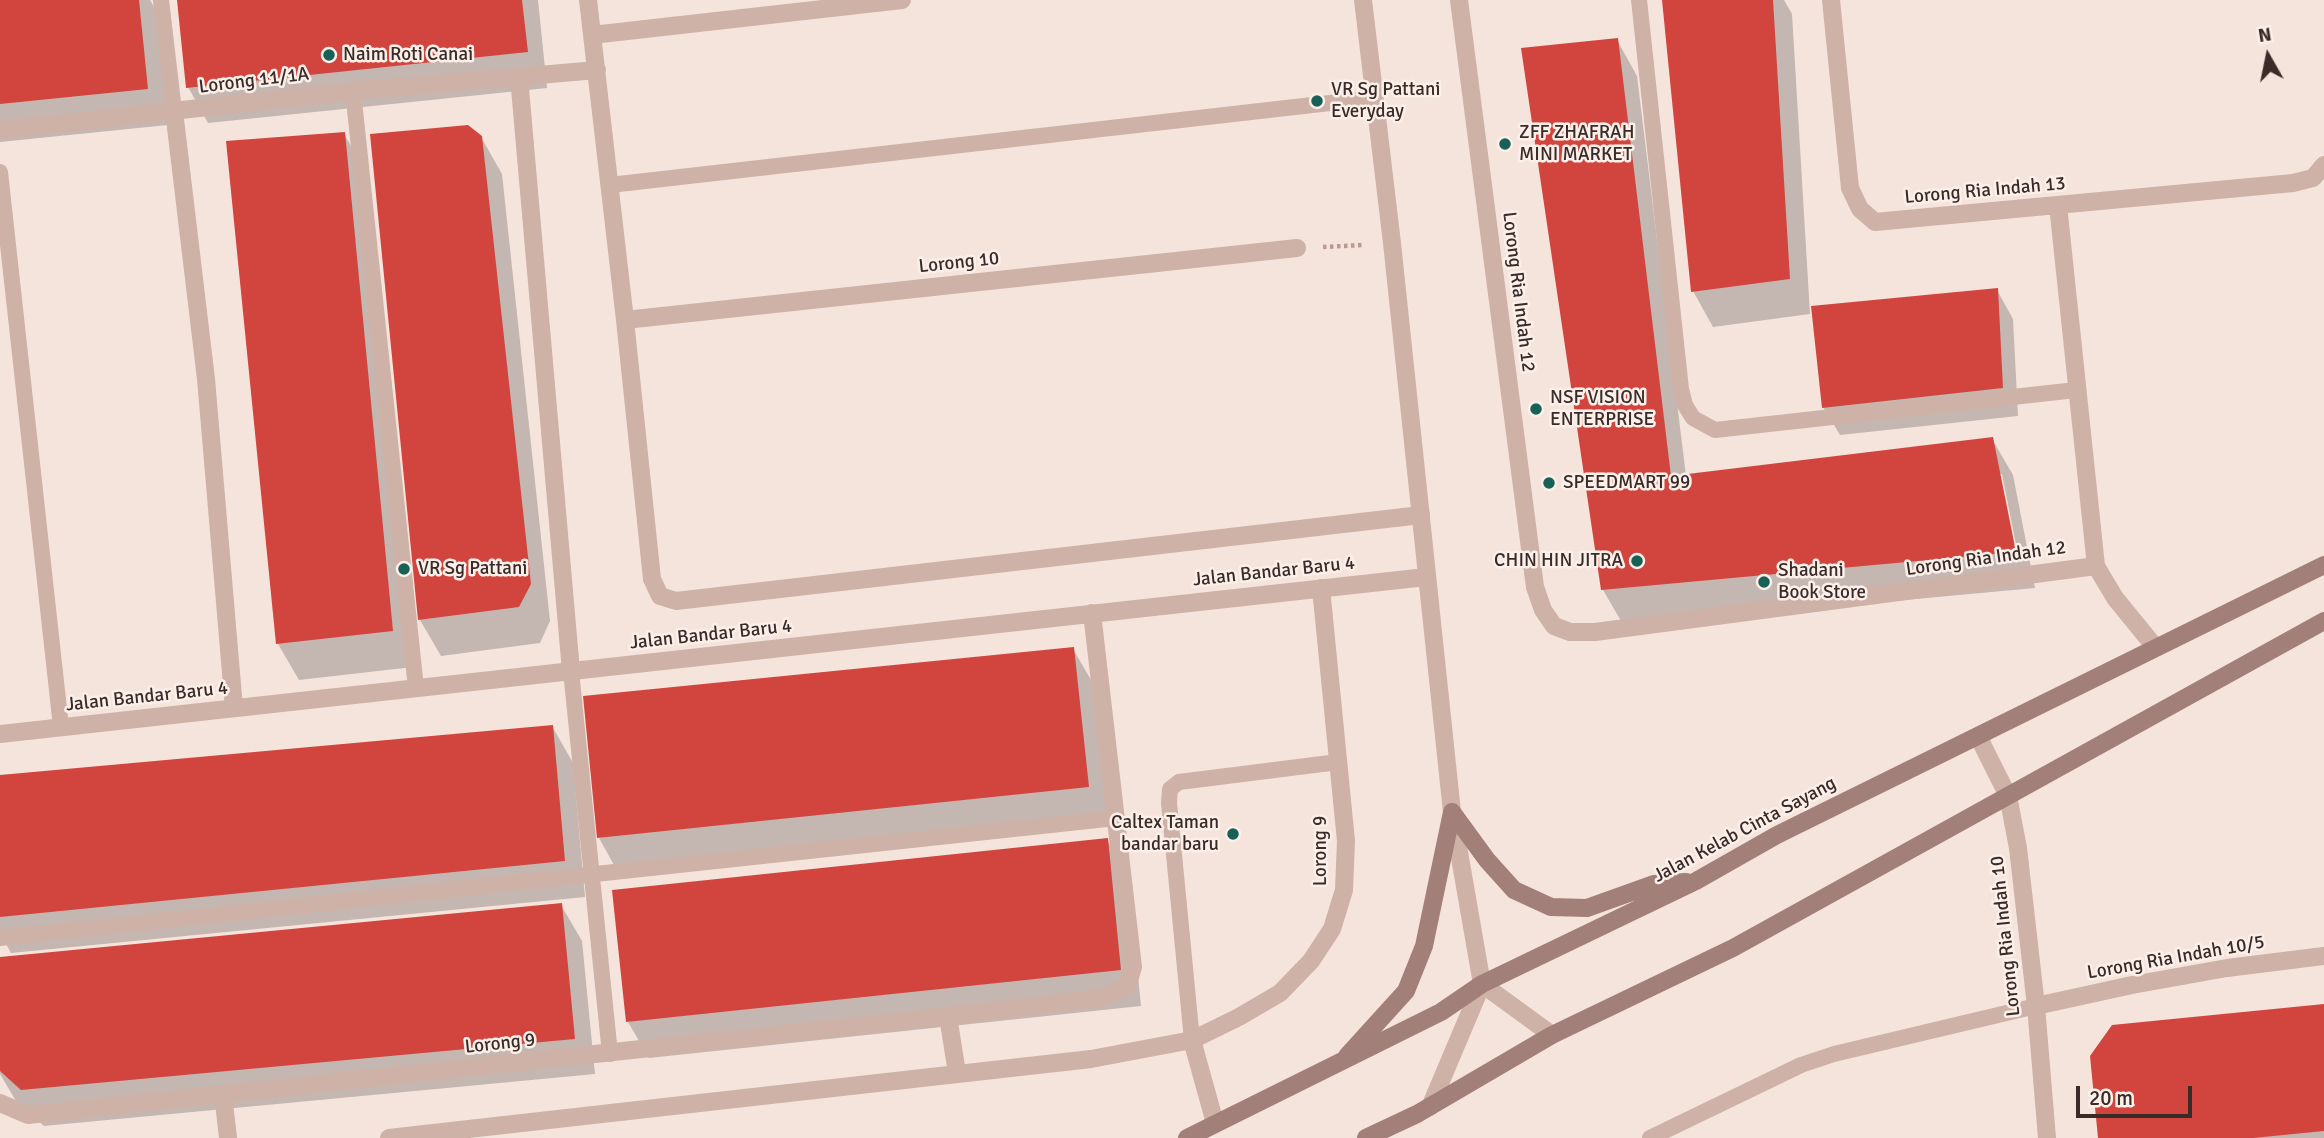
<!DOCTYPE html>
<html>
<head>
<meta charset="utf-8">
<style>
	body { margin:0 }
	#map { position:relative; width:2324px; height:1138px; overflow:hidden; background:#f5e4dc; font-family:Signika,sans-serif }
	canvas { display:block }
	.north { position:absolute; left:2233px; top:21px; width:70px; height:70px; -webkit-text-stroke:5px #fbf0e9; paint-order:stroke; rotate:351deg; font-size:19px; font-weight:700; line-height:28px; text-align:center; color:#3a2a28 }
	.north::after { content:''; display:block; margin:auto; width:24px; height:32px; background:#3a2a28; clip-path:polygon(50% 0,100% 100%,50% 72%,0 100%) }
	.scale { position:absolute; left:2076px; top:1086px; width:116px; height:32px; box-sizing:border-box; border:4px solid #3a2a28; border-top:0; padding-left:9px; font-size:21px; line-height:24px; white-space:nowrap; color:#3a2a28; -webkit-text-stroke:5px #fbf0e9; paint-order:stroke }
</style>
</head>
<body>
<div id="map">
<canvas width="2324" height="1138"></canvas>
<div class="north">N</div>
<div class="scale">20 m</div>
</div>
<script>
const ctx = document.querySelector('canvas').getContext('2d');
ctx.lineJoin = 'round';
function fill(path, color) { ctx.fillStyle = color; ctx.fill(path, 'evenodd'); }
const poly = rows => new Path2D(rows.map(r => 'M' + r).join(''));
function strokePath(path, color, width, dash) { ctx.strokeStyle = color; ctx.lineWidth = width; ctx.lineCap = dash ? 'butt' : 'round'; ctx.setLineDash(dash || []); ctx.stroke(path); }
function label(font, color, halo, rows, align = 'center') {
  ctx.font = font + ' Signika,sans-serif'; ctx.lineWidth = 5; ctx.setLineDash([]); ctx.textBaseline = 'middle'; ctx.strokeStyle = halo; ctx.fillStyle = color; for (const [text, x, y, turn = 0] of rows) {
    ctx.save(); ctx.translate(x, y); ctx.rotate((+turn || 0) * Math.PI / 180); ctx.textAlign = isNaN(turn) ? turn : align; if (halo) ctx.strokeText(text, 0, 0); ctx.fillText(text, 0, 0); ctx.restore();
  }
}
const shadow = poly([
	[0,0,150,0,156,10,168,125,0,142],
	[179,0,538,0,547,88,208,123,188,87],
	[1664,0,1784,0,1792,14,1810,314,1713,327,1693,291],
	[1617,40,1637,76,1686,476,1992,439,2013,475,2035,588,1624,626,1603,590],
	[1999,474,2002,474,2019,560,2016,561],
	[344,134,365,170,413,667,299,680,278,644],
	[372,136,481,137,502,174,550,621,540,643,441,656,420,620],
	[1997,290,2013,319,2018,416,1840,435,1823,407],
	[1073,649,1094,685,1109,823,619,874,599,838],
	[552,726,573,763,585,897,11,953,0,933,0,777],
	[1107,840,1128,876,1141,1006,649,1058,628,1022],
	[561,905,582,941,595,1074,44,1126,16,1101,0,1074,0,959],
	[2324,1006,2324,1138,2100,1138]
]);
const building = poly([
	[0,0,139,0,148,89,0,104],
	[177,0,522,0,528,52,186,88],
	[1662,0,1773,0,1790,279,1691,292],
	[1618,38,1671,476,1993,437,2016,552,1601,590,1521,48],
	[468,125,482,136,531,584,519,607,418,620,370,134],
	[345,132,393,631,276,644,226,141],
	[1998,288,2003,388,1822,408,1811,306],
	[1074,647,1089,787,597,838,583,696],
	[553,725,565,861,0,917,0,775],
	[1108,838,1121,970,626,1022,612,890],
	[562,903,575,1039,21,1090,0,1071,0,957],
	[2324,1004,2324,1131,2253,1138,2098,1138,2090,1056,2112,1025]
]);
const path = poly([
	[1323,247,1363,245]
]);
const service = poly([
	[161,0,174,111],
	[1639,0,1681,389,1685,405,1693,418,1715,430,2076,390],
	[353,91,416,688],
	[0,172,61,727],
	[610,185,1374,98],
	[571,671,610,1054],
	[0,938,1116,818],
	[1192,1040,1169,803,1170,789,1179,782,1338,762],
	[1650,1138,1801,1065,1834,1054,2036,1006]
]);
const minor = poly([
	[588,0,625,320,652,579,660,596,676,601,1421,515],
	[1459,0,1535,587,1543,610,1554,626,1570,632,1595,632,2096,566],
	[1831,0,1850,188,1860,209,1875,222,2293,183,2313,178,2324,165],
	[592,35,902,0],
	[519,77,571,671],
	[174,111,206,379,234,708],
	[0,130,353,91,597,70],
	[2058,205,2096,566,2115,598,2155,647],
	[625,320,1297,248],
	[0,734,1426,577],
	[1978,736,2008,796,2018,848,2036,1006,2047,1138],
	[2036,1006,2132,985,2227,968,2324,956],
	[948,1016,1101,998,1127,987,1133,967,1092,613],
	[1192,1040,1215,1123],
	[223,1094,228,1138],
	[0,1103,28,1115,948,1016,957,1073],
	[389,1138,1091,1059,1192,1040,1239,1017,1280,993,1311,961,1332,929,1344,890,1346,841,1321,588]
]);
const tertiary = poly([
	[1363,0,1392,243,1452,812,1482,984,1430,1107],
	[1482,984,1552,1035]
]);
const secondary = poly([
	[1452,812,1487,860,1514,890,1551,907,1587,908,1654,884,1686,882],
	[1347,1056,1406,991,1424,946,1452,812],
	[1187,1138,1441,1012,1482,984,1696,881,1777,835,2324,565],
	[1366,1138,1417,1114,1552,1035,1733,948,2324,621]
]);
const markers = [
	[329,55,7,"#196057"],
	[1317,101,7,"#196057"],
	[1505,144,7,"#196057"],
	[1536,409,7,"#196057"],
	[1549,483,7,"#196057"],
	[1637,561,7,"#196057"],
	[404,569,7,"#196057"],
	[1764,582,7,"#196057"],
	[1233,834,7,"#196057"]
];
const poiNames = [
	["Naim Roti Canai",343,55],
	["VR Sg Pattani",1331,90],
	["Everyday",1331,112],
	["ZFF ZHAFRAH",1519,133],
	["MINI MARKET",1519,155],
	["NSF VISION",1550,398],
	["ENTERPRISE",1550,420],
	["SPEEDMART 99",1563,483],
	["CHIN HIN JITRA",1623,561,"right"],
	["VR Sg Pattani",418,569],
	["Shadani",1778,571],
	["Book Store",1778,593],
	["Caltex Taman",1219,823,"right"],
	["bandar baru",1219,845,"right"]
];
const streetNames = [
	["Lorong 11/1A",254,81,-7],
	["Lorong Ria Indah 13",1985,191,-5],
	["Lorong 10",959,263,-6],
	["Lorong Ria Indah 12",1518,292,83],
	["Lorong Ria Indah 12",1986,559,-8],
	["Jalan Bandar Baru 4",1274,572,-6],
	["Jalan Bandar Baru 4",711,635,-6],
	["Jalan Bandar Baru 4",147,697,-6],
	["Jalan Kelab Cinta Sayang",1745,830,-28],
	["Lorong 9",1321,851,-90],
	["Lorong Ria Indah 10",2006,936,-96],
	["Lorong Ria Indah 10/5",2176,958,-10],
	["Lorong 9",500,1044,-6]
];
fill(shadow, '#0003');
fill(building, '#d1453e');
strokePath(path, '#ba9a91', 4.5, [3.5, 3.5]);
strokePath(service, '#ceb1a7', 16);
strokePath(minor, '#ceb1a7', 18);
strokePath(tertiary, '#ceb1a7', 18);
strokePath(secondary, '#a27f78', 18);
for (const [x, y, r, color] of markers) { const dot = new Path2D(); dot.arc(x, y, r, 0, 2 * Math.PI); ctx.fillStyle = color; ctx.fill(dot); strokePath(dot, '#fbf0e9', 2.5); }
label('19px', '#3a2a28', '#fbf0e9', poiNames, 'left');
label('19px', '#3a2a28', '#fbf0e9', streetNames);
</script>
</body>
</html>
